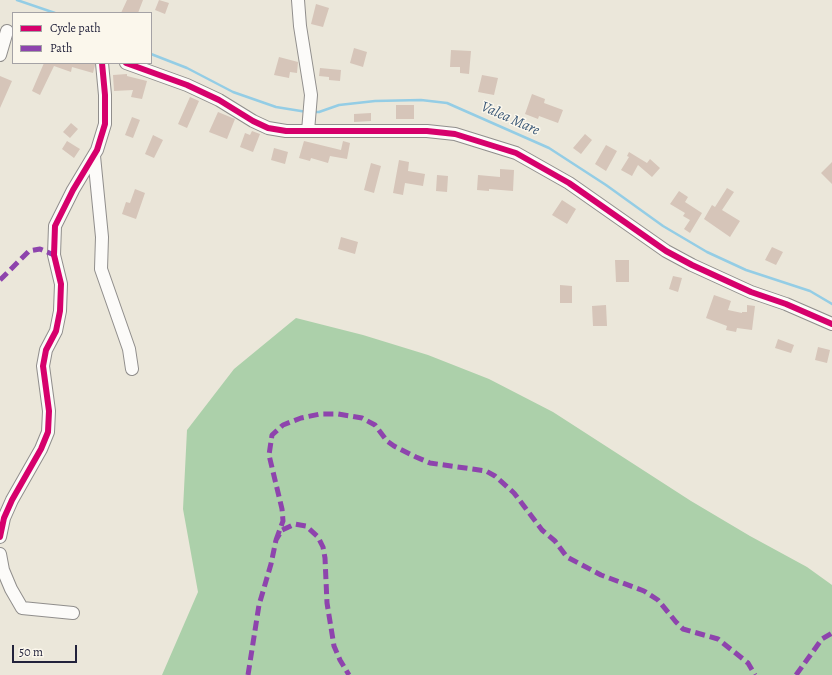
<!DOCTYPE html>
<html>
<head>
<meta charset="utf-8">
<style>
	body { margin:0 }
	#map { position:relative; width:832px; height:675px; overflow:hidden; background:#ebe7da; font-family:Alegreya,serif }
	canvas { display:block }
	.legend { position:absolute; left:12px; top:12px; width:140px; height:52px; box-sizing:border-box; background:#fbf7ec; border:1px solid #a4a2a5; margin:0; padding:5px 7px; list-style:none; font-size:12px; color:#22223b }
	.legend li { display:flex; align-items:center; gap:8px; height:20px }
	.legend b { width:20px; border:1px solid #a4a2a5 }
	.scale { position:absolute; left:12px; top:645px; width:65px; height:18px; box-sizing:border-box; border:2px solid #22223b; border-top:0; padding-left:5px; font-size:12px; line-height:14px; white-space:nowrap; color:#22223b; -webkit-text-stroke:3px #fbf7ec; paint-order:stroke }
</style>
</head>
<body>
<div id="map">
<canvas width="832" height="675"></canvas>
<ul class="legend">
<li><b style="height:5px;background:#d6006c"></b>Cycle path</li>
<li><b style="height:5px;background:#8e44ad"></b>Path</li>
</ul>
<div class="scale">50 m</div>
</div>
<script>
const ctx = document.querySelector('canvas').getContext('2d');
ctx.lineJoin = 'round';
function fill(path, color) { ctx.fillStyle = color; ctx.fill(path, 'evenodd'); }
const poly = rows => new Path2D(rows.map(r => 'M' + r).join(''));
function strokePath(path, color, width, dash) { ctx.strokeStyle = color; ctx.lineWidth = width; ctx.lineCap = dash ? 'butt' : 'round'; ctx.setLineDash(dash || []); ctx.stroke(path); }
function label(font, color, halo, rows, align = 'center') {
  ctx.font = font + ' Alegreya,serif'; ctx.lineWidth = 3; ctx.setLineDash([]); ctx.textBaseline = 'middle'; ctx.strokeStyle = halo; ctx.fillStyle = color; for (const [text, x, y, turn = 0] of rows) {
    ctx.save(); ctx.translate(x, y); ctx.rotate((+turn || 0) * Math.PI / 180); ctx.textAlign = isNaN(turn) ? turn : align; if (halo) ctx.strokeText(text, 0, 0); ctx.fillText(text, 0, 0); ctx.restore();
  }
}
const forest = poly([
	[296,318,363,335,428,355,489,379,553,412,691,501,750,536,807,567,832,585,832,675,162,675,198,592,183,509,187,430,234,369]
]);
const stream = poly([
	[17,0,55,13],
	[151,54,187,68,233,92,276,107,307,112],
	[314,112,319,112,339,105,375,101,421,100,447,103,549,148,606,185,663,226,707,252,746,270,810,291,832,304]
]);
const building = poly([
	[127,0,143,0,138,13,121,13],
	[159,0,169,3,165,14,155,10],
	[316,4,329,8,323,27,311,24],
	[354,48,367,52,363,67,350,63],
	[451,50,471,51,469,74,460,73,460,67,450,67],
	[279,57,298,62,297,73,290,72,289,78,274,75],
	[44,63,95,63,95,65,93,73,72,67,71,72,54,66,40,95,32,91],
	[320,68,341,70,340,81,329,80,329,77,319,76],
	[127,74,127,76,147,81,142,99,131,97,133,90,114,91,113,75],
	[482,75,498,78,494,95,478,92],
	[0,76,12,81,0,108],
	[532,94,545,99,544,103,563,110,558,123,539,116,538,119,525,114],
	[190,97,199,101,187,128,178,124],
	[396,105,414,105,414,119,396,119],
	[218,112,235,119,227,139,209,132],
	[371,113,371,121,354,122,354,114],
	[132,117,140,120,133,138,125,135],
	[71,123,78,129,70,138,63,132],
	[252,131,260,134,253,152,240,147,245,133,250,135],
	[585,134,592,140,581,154,573,148],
	[153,135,163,140,154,158,145,154],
	[67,141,80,149,74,158,62,149],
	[304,141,341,150,343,141,350,143,347,159,330,156,328,163,311,158,310,161,299,158],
	[606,145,617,151,606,171,595,164],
	[274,148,288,152,285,164,271,160],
	[629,152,647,163,650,159,660,168,652,177,638,165,632,176,621,170,629,157,627,156],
	[399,160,409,162,408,171,425,174,423,186,405,183,403,195,393,193],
	[832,162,832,184,821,173],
	[371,163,381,166,374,193,364,190],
	[500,169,514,170,513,191,489,189,489,191,477,190,478,175,500,177],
	[437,175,448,176,447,192,436,191],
	[727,188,734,192,722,210,740,221,730,237,704,219,712,205,715,207],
	[135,189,145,193,136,219,122,214,126,202,130,203],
	[679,191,688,197,685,202,702,213,690,233,684,229,690,220,683,216,685,213,670,204],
	[562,200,576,209,567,224,552,215],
	[341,237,358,242,355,254,338,249],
	[772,247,783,252,776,265,765,260],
	[615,260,629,260,629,282,616,282],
	[673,276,682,278,678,292,669,289],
	[560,285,572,286,572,303,560,303],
	[714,295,731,301,728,310,742,313,742,312,747,312,747,305,755,306,752,330,737,328,736,332,726,330,727,326,706,318],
	[606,305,607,326,593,326,592,306],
	[778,339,794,345,791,353,775,348],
	[818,347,830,350,827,363,815,360]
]);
const minor = poly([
	[298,0,300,26,311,95,308,131],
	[0,55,7,31],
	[126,63,187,85,219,100,253,121,268,128,286,131,427,131,455,134,516,153,569,183,666,251,692,265,751,292,786,304,832,324],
	[94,156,102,237,101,269,129,349,132,369],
	[0,537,4,518,12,500,41,449,48,432,49,411,43,366,46,350,56,331,60,311,61,284,54,255,55,226,73,190,97,150,105,124,105,95,102,63],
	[0,554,3,570,11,589,22,608,73,613]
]);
const quiet = poly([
	[0,280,29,251,40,249,54,255],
	[276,540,283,521,282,509,269,455,272,435,283,425,301,418,320,414,338,414,362,418,375,425,387,441,394,446,416,457,430,463,486,471,495,476,514,493,542,530,555,541,567,557,601,575,644,591,658,600,676,622,683,629,718,639,748,663,755,675],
	[248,675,259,605,271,564,276,540,282,530,295,524,306,526,318,537,323,547,325,558,327,603,334,646,340,660,349,675],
	[796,675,822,639,832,633]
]);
const cycleway = poly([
	[126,63,187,85,219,100,253,121,268,128,286,131,427,131,455,134,516,153,569,183,666,251,692,265,751,292,786,304,832,324],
	[0,537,4,518,12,500,41,449,48,432,49,411,43,366,46,350,56,331,60,311,61,284,54,255,55,226,73,190,97,150,105,124,105,95,102,63]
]);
const waterNames = [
	["Valea Mare",510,119,24]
];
fill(forest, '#acd0aa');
strokePath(stream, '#94cde5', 2.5);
fill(building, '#d6c5b9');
strokePath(minor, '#908e8c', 14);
strokePath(minor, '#fcfbf9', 12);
strokePath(quiet, '#8e44ad', 5, [10, 5]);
strokePath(cycleway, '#d6006c', 6);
label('italic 15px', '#3d5a78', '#fbf7ec', waterNames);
</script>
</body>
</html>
